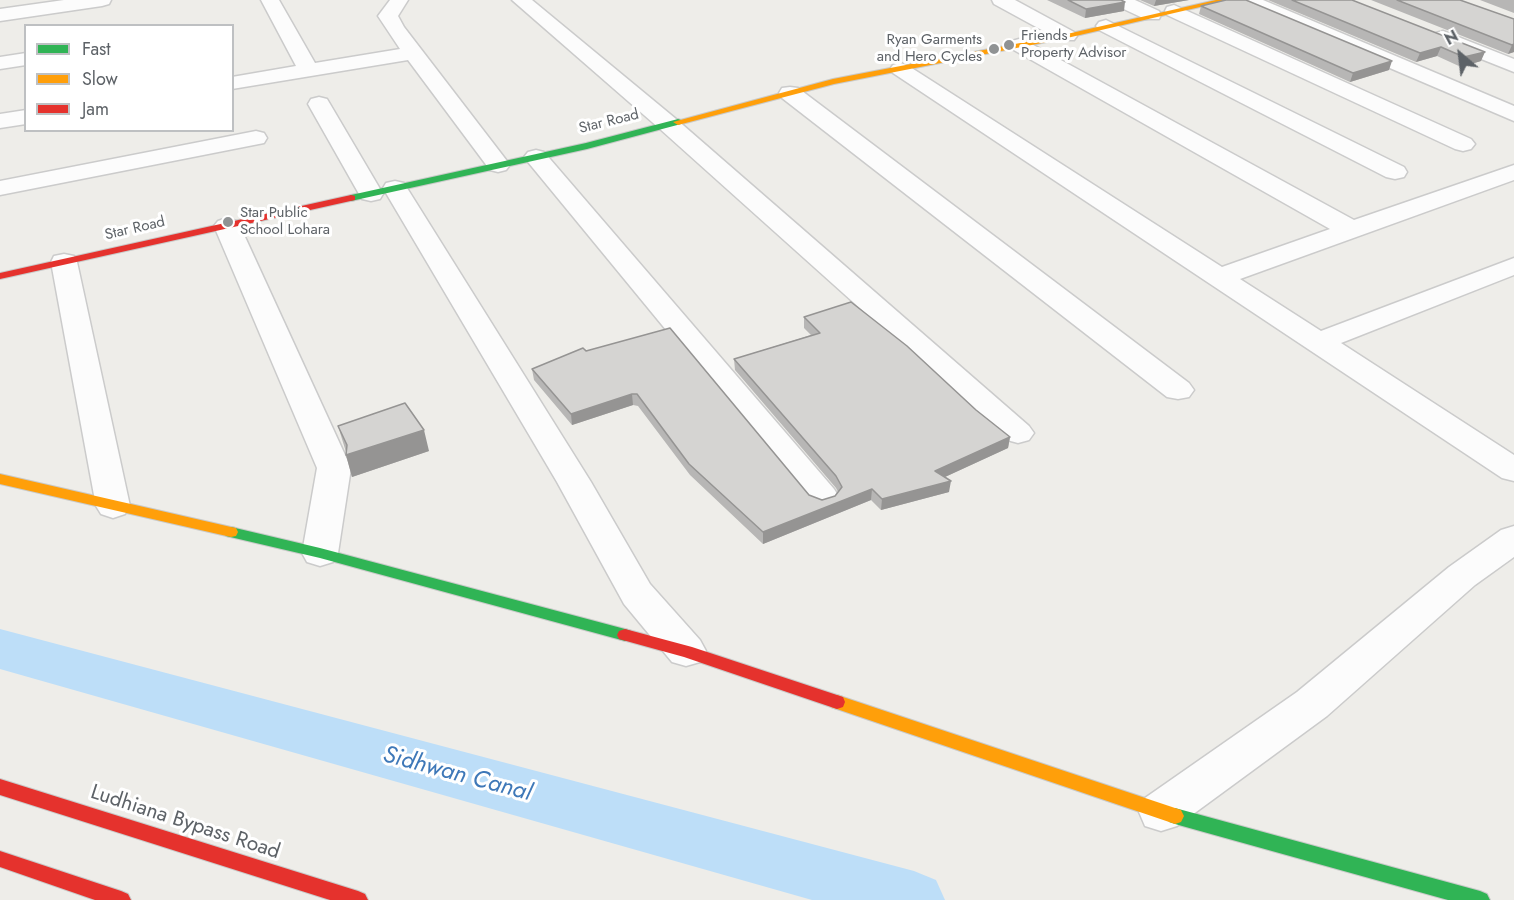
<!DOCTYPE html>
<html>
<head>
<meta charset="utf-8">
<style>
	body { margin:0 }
	#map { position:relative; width:1514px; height:900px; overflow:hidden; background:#eeede9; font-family:Jost,sans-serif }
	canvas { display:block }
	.legend { position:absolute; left:24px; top:24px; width:210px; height:108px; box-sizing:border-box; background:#fff; border:2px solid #bec0c2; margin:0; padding:8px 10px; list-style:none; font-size:18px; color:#5d6267 }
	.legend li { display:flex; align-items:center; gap:12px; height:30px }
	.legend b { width:30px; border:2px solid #bec0c2 }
	.north { position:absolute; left:1430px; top:24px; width:60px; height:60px; -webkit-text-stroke:4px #fff; paint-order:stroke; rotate:332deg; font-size:16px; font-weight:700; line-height:24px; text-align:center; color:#5d6267 }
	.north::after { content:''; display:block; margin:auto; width:21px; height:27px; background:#5d6267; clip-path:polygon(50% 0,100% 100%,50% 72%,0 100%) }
</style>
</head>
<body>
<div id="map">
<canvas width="1514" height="900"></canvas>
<ul class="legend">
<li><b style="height:8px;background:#30b455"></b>Fast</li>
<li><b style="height:8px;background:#ff9f0a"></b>Slow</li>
<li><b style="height:8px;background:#e5322d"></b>Jam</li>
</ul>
<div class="north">N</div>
</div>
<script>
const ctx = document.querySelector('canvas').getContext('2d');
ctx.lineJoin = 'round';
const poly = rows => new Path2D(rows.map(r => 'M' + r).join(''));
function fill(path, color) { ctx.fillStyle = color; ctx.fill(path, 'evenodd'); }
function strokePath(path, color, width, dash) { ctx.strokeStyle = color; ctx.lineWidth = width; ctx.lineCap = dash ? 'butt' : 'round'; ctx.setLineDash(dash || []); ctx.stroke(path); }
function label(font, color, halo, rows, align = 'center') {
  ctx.font = font + ' Jost,sans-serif'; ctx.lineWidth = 6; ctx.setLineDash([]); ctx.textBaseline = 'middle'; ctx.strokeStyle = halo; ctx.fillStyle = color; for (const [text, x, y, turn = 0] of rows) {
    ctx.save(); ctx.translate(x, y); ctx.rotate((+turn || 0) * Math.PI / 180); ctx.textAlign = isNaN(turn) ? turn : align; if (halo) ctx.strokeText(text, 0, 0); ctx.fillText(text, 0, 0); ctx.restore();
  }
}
const canal = poly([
	[0,629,914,871,936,880,945,900,812,900,0,669,0,629]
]);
const street = poly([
	[64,0,111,0,109,4,102,6,0,21,0,9,64,0],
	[261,0,279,0,315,63,400,49,378,16,390,0,408,0,398,16,404,27,510,165,506,170,498,172,490,170,408,60,232,89,232,77,296,66,261,0],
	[512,0,532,0,676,119,1029,426,1034,433,1029,440,1018,443,1007,440,660,129,512,0],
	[992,0,1015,0,1074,32,1077,36,1074,40,1060,40,994,4,992,0],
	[1111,0,1135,0,1159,11,1161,15,1159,19,1145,19,1113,4,1111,0],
	[1238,0,1263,0,1514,106,1514,121,1240,4,1238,0],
	[1174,5,1471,139,1475,144,1471,149,1463,151,1455,149,1167,15,1165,11,1167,7,1174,5],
	[1106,20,1404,167,1407,172,1404,177,1395,179,1386,177,1099,30,1096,26,1099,22,1106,20],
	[1443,31,1514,59,1514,72,1436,41,1433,37,1436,33,1443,31],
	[1019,39,1026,41,1354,220,1514,165,1514,180,1240,279,1321,331,1514,258,1514,275,1341,343,1514,455,1514,481,1502,478,893,73,890,69,893,65,900,63,907,65,1222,267,1330,229,1012,49,1009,45,1012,41,1019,39],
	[26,53,26,65,0,69,0,57,26,53],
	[790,87,798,88,1189,383,1194,390,1189,397,1178,399,1167,397,782,98,779,93,782,88,790,87],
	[319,97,327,99,330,104,383,194,380,199,371,201,362,199,359,194,308,104,311,99,319,97],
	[26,110,26,124,0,128,0,114,26,110],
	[256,131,264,133,267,138,264,143,0,195,0,181,256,131],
	[536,150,544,152,834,489,839,497,834,505,822,509,810,505,528,162,524,157,528,152,536,150],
	[395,181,404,183,407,188,591,482,650,584,700,640,706,651,700,662,686,666,672,662,624,604,557,482,383,188,386,183,395,181],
	[227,218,236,221,240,226,351,468,338,553,333,562,320,566,307,562,302,553,317,468,214,226,218,221,227,218],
	[64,254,74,256,77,262,130,506,125,514,113,518,101,514,96,506,51,262,54,256,64,254],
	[1514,526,1514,557,1475,585,1327,716,1177,826,1161,831,1145,826,1139,812,1145,798,1297,692,1449,567,1501,530,1514,526]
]);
const fast = poly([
	[678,119,681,120,681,124,587,149,351,201,346,198,351,195,586,143,678,119],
	[231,527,320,548,625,629,631,631,633,635,631,639,625,641,320,558,226,536,224,532,226,528,231,527],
	[1175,808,1480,891,1487,894,1490,900,1448,900,1175,824,1169,822,1166,816,1169,810,1175,808]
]);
const slow = poly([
	[1216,0,1230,0,1067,38,834,84,678,125,673,122,833,79,1067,34,1216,0],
	[0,474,231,527,236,528,238,532,236,536,231,537,0,484,0,474],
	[837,695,1175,808,1181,810,1184,816,1181,822,1175,824,831,707,829,702,831,697,837,695]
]);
const jam = poly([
	[351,195,355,196,355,200,0,279,0,273,351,195],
	[625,629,692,647,843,697,845,702,843,707,837,709,684,657,619,639,617,635,619,631,625,629],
	[0,779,358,891,365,894,368,900,330,900,0,795,0,779],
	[0,851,121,891,128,894,131,900,95,900,0,867,0,851]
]);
const wall = poly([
	[1047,0,1121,0,1124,11,1085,18],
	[1140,0,1189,0,1154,6],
	[1268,0,1352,0,1481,61,1461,67,1437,56,1416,62],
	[1371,0,1460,0,1514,19,1514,52,1508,54],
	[1480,0,1514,0,1514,13],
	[1201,6,1389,70,1350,82,1199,14],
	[804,317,976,410,1010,437,1008,448,945,477,949,492,881,510,871,500,763,544,690,475,638,406,633,405,572,425,534,380,532,369,583,348,809,495,822,500,835,496,838,492,836,488,735,370,734,359,811,335,804,328],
	[338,426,429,451,352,477,346,455,346,452]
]);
const shadedWall = poly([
	[1156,0,1189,0,1154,6],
	[1125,2,1124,11,1085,18,1086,9],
	[1514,44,1514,52,1508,54,1512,45],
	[1441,47,1437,56,1416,62,1420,53],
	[1485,52,1481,61,1461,67,1464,57],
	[1392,61,1389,70,1350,82,1353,73],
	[632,394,633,405,572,425,571,414],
	[424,430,429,451,352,477,346,455],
	[1010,437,1008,448,934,482,935,471],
	[951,481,949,492,881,510,882,499],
	[872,489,871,500,763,544,763,532]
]);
const building = poly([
	[1068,0,1121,0,1125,2,1086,9,1068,0],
	[1226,0,1246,0,1392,61,1353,73,1201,6,1226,0],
	[1292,0,1352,0,1485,52,1464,57,1441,47,1420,53,1292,0],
	[1397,0,1460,0,1514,19,1514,44,1512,45,1397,0],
	[851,302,907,346,976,410,1010,437,935,471,951,481,882,499,872,489,763,532,689,464,637,394,632,394,571,414,532,369,583,348,586,351,670,328,809,495,822,500,835,496,842,487,836,476,734,359,820,333,804,317,851,302],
	[405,403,424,430,346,455,347,445,338,426,405,403]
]);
const markers = [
	[1009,45,6,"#909394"],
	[994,49,6,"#909394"],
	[228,222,6,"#909394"]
];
const farPoinames = [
	["Friends",1021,36],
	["Property Advisor",1021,53],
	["Ryan Garments",982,40,"right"],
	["and Hero Cycles",982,57,"right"],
	["Star Public",240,213],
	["School Lohara",240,230]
];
const farStreetnames = [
	["Star Road",609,122,-14],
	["Star Road",135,229,-13]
];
const nearStreetnames = [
	["Ludhiana Bypass Road",185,823,18]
];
const nearWaternames = [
	["Sidhwan Canal",457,775,15]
];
fill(canal, '#bddef8');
strokePath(street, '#cbcbcb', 3);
strokePath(fast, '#c9cac9', 2);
strokePath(slow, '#c9cac9', 2);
strokePath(jam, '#c9cac9', 2);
fill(street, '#fcfcfc');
fill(fast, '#30b455');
fill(slow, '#ff9f0a');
fill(jam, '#e5322d');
fill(wall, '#b7b6b5');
fill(shadedWall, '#959493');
fill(building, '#d5d4d2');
strokePath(building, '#959493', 1.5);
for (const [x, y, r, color] of markers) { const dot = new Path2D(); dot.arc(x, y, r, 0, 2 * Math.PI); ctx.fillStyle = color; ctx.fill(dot); strokePath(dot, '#fff', 2); }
label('15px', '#5d6267', '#fff', farPoinames, 'left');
label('15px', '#5d6267', '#fff', farStreetnames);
label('21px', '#5d6267', '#fff', nearStreetnames);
label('italic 24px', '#3e78b8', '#fff', nearWaternames);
</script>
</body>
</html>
